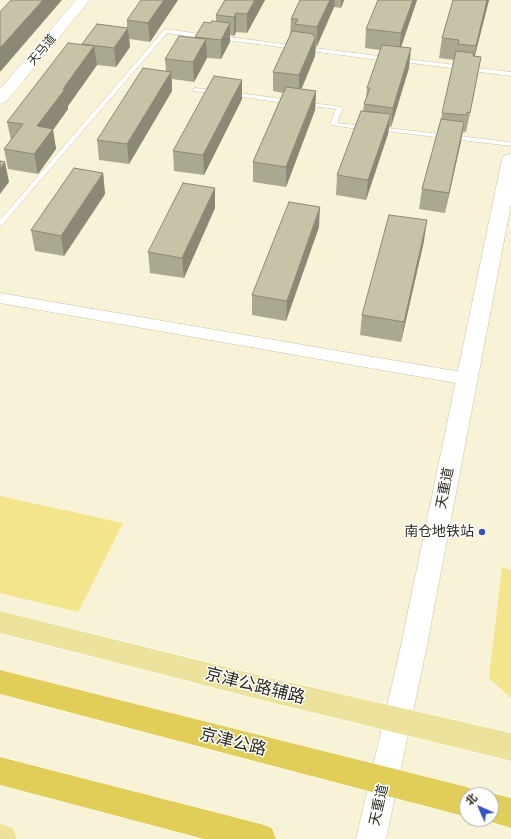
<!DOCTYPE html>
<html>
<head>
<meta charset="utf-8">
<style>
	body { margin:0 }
	#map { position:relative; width:511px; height:839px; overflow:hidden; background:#f8f3d6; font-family:Mulish,"Noto Sans SC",sans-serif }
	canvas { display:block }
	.north { position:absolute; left:459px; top:787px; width:40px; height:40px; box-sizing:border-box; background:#fff; border:1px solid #ababa6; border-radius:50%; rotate:315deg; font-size:11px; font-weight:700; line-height:16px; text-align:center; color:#2e2c21 }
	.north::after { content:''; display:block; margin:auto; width:14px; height:18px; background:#3352c3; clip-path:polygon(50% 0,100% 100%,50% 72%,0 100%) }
</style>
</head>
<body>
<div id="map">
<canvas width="511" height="839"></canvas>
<div class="north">北</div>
</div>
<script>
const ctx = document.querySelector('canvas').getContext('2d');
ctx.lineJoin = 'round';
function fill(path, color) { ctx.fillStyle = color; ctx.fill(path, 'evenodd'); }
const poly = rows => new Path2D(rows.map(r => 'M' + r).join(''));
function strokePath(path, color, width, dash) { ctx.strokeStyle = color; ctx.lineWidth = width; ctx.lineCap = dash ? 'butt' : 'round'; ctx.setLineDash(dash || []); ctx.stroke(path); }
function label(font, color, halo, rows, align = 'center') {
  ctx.font = font + ' Mulish,"Noto Sans SC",sans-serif'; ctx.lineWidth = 3; ctx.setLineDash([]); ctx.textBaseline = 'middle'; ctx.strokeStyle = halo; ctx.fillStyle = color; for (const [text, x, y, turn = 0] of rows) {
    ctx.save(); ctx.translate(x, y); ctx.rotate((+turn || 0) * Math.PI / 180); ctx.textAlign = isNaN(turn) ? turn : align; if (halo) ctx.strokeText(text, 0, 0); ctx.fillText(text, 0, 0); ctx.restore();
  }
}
const green = poly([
	[0,496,123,523,78,612,0,593],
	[502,567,511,570,511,698,489,678]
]);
const lane = poly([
	[166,29,207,35,210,37,207,39,167,33,2,225,0,226,0,220,164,30,166,29],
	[220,36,387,57,390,59,387,61,218,39,218,37,220,36],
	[399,58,511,72,511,76,397,61,397,59,399,58],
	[195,88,216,90,219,92,216,94,193,91,192,90,195,88],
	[232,92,290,100,293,102,290,104,230,95,230,93,232,92],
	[305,102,342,107,343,108,337,123,365,126,368,128,365,130,331,125,330,124,336,109,303,105,303,103,305,102],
	[379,127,511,142,511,146,377,130,376,129,379,127]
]);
const street = poly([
	[0,293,467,373,472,375,475,379,472,383,467,385,0,303,0,293]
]);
const secondary = poly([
	[76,0,90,0,6,102,0,104,0,89,76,0],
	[511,154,511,204,426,650,386,839,356,839,400,650,502,159,505,155,511,154]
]);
const primary = poly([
	[0,611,266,677,511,733,511,761,266,701,0,633,0,611],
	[0,823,13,828,17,839,0,839,0,823]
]);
const highway = poly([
	[0,670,467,787,477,792,479,795,467,795,467,817,0,694,0,670],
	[0,757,261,824,272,828,276,839,204,839,0,785,0,757],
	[491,793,511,798,511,828,482,819,491,819,491,795,487,795,491,793]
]);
const wall = poly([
	[178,0,150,42,129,39,130,47,116,67,97,65,68,106,68,109,53,130,56,149,38,174,8,169,4,149,11,140,7,122,82,44,127,28,127,20],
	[225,0,265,0,247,33,236,32,234,36,230,35,230,42,221,59,207,58,194,82,172,79,172,91,129,164,99,160,97,140,166,71,165,59,195,38,211,23,216,22,216,15],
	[300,0,344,0,341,8,334,7,317,46,316,46,315,56,301,89,316,91,315,110,286,187,253,182,253,162,283,93,273,91,273,72,290,35,291,19],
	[417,0,401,47,409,68,391,127,389,127,388,134,366,200,336,195,337,175,363,111,364,104,366,98,367,88,380,50,365,48,366,29],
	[453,0,489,0,475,56,481,57,466,132,463,132,462,135,445,213,419,209,422,189,441,119,454,60,439,58,442,38],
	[242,80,242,99,204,175,174,171,173,151],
	[103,173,105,194,64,256,35,251,31,230],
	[215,188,215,208,184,278,150,273,148,252],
	[319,227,286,321,252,315,252,295],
	[424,241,401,342,360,335,362,315]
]);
const shadedWall = poly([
	[43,0,62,0,0,72,0,48],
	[164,0,178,0,150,42,148,23],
	[255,0,265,0,247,33,247,14],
	[330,0,335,0,334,7,317,46,317,27],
	[341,0,344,0,341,8],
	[413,0,417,0,399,53,401,33],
	[487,0,489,0,472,66,476,46],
	[236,13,236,32,234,36,234,17],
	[230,23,230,42,221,59,221,40],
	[128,28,130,47,116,67,114,48],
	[314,34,314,42,316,36,315,56,299,95,299,75],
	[206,39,207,58,194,82,193,62],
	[94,46,97,65,68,106,68,109,53,130,56,149,38,174,34,154,37,126],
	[411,48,409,68,391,127,393,108],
	[481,57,477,76,466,132,470,113],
	[171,72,172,91,129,164,127,144],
	[242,80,242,99,204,175,203,155],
	[316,91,315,110,286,187,286,167],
	[391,114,388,134,366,200,368,180],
	[464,122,461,142,445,213,449,193],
	[5,162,9,182,0,194,0,168],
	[103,173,105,194,64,256,61,236],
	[215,188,215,208,184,278,182,258],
	[320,207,319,227,286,321,287,301],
	[427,220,424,241,401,342,404,322]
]);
const building = poly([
	[11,0,43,0,0,48,0,12,11,0],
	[141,0,164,0,148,23,127,20,141,0],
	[225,0,255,0,247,14,236,13,234,17,216,15,225,0],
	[300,0,330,0,317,27,295,24,298,19,291,19,300,0],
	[378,0,413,0,401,33,366,29,378,0],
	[453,0,487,0,476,46,458,44,459,40,442,38,453,0],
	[212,21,230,23,221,40,195,37,204,22,211,23,212,21],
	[97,24,128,28,114,48,82,44,97,24],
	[292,31,314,34,313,36,316,36,299,75,273,72,292,31],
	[179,36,206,39,193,62,165,59,179,36],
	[68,43,94,46,63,89,65,89,37,126,53,129,34,154,4,149,23,124,7,122,68,43],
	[382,45,411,48,393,108,364,104,370,88,367,88,382,45],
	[456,51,474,53,473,56,481,57,470,113,467,112,466,115,442,113,456,51],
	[143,68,171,72,127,144,97,140,143,68],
	[214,76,242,80,203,155,173,151,214,76],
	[286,87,316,91,286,167,253,162,286,87],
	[361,111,391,114,368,180,337,175,361,111],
	[441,119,464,122,449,193,422,189,441,119],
	[0,161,5,162,0,168,0,161],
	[74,168,103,173,61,236,31,230,74,168],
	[183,183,215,188,182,258,148,252,183,183],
	[289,202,320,207,287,301,252,295,289,202],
	[389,215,427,220,404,322,362,315,389,215]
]);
const markers = [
	[482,532,4,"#3352c3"]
];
const farStreetnames = [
	["天马道",42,50,-50]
];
const streetNames = [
	["天重道",445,488,-79],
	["天重道",379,805,-77]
];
const poiNames = [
	["南仓地铁站",474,532]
];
const nearStreetnames = [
	["京津公路辅路",255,686,14],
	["京津公路",233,742,14]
];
fill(green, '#f4e58d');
strokePath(lane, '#c8c3a7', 1);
strokePath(street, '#c8c3a7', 1);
strokePath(secondary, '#c8c3a7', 1);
strokePath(primary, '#fff', 1);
strokePath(highway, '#fff', 1);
fill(lane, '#fff');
fill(street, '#fff');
fill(secondary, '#fff');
fill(primary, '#ede29b');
fill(highway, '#e1ce59');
fill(wall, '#aba890');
fill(shadedWall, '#8b8875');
fill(building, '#c7c3a7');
strokePath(building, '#8b8875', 1);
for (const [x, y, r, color] of markers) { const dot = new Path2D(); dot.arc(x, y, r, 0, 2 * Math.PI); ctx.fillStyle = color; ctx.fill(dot); strokePath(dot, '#fff', 1.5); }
label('12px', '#2e2c21', '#fff', farStreetnames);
label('14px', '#2e2c21', '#fff', streetNames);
label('14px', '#2e2c21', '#fff', poiNames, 'right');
label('17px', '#2e2c21', '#fff', nearStreetnames);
</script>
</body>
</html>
